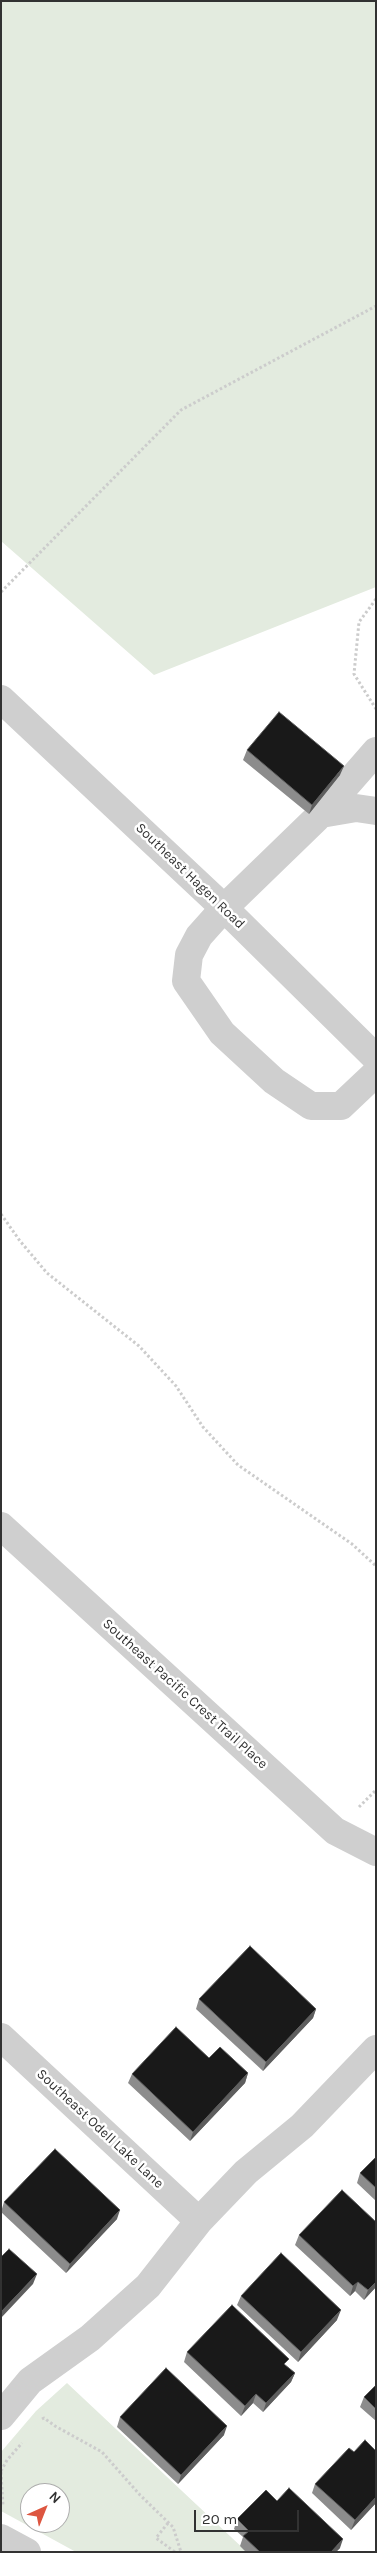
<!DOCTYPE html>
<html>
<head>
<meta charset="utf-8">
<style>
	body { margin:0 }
	#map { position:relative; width:377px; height:2553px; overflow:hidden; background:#fff; font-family:Karla,sans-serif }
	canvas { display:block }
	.frame { position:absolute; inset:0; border:2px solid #323232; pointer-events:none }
	.north { position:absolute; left:20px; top:2483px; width:50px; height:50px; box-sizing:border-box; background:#fff; border:1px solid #adadad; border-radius:50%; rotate:44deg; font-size:14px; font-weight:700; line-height:20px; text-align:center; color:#323232 }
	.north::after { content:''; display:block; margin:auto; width:18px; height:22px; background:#dd5640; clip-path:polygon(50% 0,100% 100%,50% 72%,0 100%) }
	.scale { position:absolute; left:194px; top:2510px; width:105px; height:22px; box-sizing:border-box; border:2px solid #323232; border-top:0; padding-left:6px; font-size:15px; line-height:18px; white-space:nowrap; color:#323232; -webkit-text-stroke:4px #fff; paint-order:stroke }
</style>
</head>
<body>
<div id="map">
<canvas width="377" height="2553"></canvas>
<div class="frame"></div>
<div class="north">N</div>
<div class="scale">20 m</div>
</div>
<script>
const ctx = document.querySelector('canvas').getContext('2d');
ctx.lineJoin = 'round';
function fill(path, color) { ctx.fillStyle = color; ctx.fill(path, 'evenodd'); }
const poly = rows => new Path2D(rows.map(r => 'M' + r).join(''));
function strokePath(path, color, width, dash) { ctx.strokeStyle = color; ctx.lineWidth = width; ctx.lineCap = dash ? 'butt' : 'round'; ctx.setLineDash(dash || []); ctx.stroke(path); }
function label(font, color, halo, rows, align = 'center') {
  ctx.font = font + ' Karla,sans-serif'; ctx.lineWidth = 5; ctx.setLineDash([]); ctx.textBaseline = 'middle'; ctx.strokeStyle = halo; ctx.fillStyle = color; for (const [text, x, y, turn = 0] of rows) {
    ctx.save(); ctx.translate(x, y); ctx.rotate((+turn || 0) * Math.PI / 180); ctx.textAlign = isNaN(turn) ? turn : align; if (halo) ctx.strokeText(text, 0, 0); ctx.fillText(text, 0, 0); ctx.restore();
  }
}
const green = poly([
	[1,1,376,1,376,587,154,675,1,541],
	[67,2383,247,2552,76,2552,1,2511,1,2452,36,2411],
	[30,2493,60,2493,60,2523,30,2523]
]);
const path = poly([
	[1,592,181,410,376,306],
	[376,599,359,622,354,674,376,709],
	[1,1214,20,1241,47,1273,139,1346,176,1386,203,1427,238,1465,352,1544,376,1566],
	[359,1807,376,1790],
	[42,2419,44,2418,55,2426,102,2452,140,2495,173,2527,181,2552],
	[1,2471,7,2460,22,2443],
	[1,2472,3,2506],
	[168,2523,156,2538,175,2552]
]);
const minor = poly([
	[1,699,224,908,376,1058],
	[376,811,356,808,321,814,224,908,199,936,189,955,186,981,222,1033,274,1081,311,1106,341,1106,376,1073],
	[321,814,376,751],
	[1,1526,335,1831,376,1852],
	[1,2037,199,2221],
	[1,2416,30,2381,90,2338,148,2286,199,2221,246,2172,302,2126,376,2049],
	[1,2538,27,2552]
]);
const wall = poly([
	[247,750,340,775,309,814,243,760],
	[199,1999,316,2009,313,2018,263,2071,196,2009],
	[209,2058,248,2073,245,2083,190,2141,128,2083,132,2074],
	[376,2157,376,2201,357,2183,360,2173],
	[4,2202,117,2219,66,2273,1,2212],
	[299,2235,376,2287,364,2300,355,2291,350,2296,295,2245],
	[241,2296,337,2320,298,2362,237,2305],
	[187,2352,286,2366,295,2373,291,2382,263,2412,253,2403,241,2416,184,2362],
	[376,2385,376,2421,360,2407,364,2397],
	[120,2417,224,2435,178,2484,117,2427],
	[376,2451,376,2503,351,2530,312,2493,315,2484,354,2452],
	[277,2501,340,2548,336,2552,246,2552,240,2546,243,2537,234,2529,237,2519]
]);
const shadedWall = poly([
	[344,766,340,775,309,814,312,805],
	[316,2009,313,2018,263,2071,266,2062],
	[248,2073,245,2083,190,2141,193,2132],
	[120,2210,117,2219,66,2273,70,2264],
	[37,2274,33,2284,1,2318,1,2312],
	[358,2282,355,2291,350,2296,353,2286],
	[376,2282,376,2287,364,2300,368,2290],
	[341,2310,337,2320,298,2362,301,2352],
	[295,2373,291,2382,263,2412,266,2403],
	[256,2394,253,2403,241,2416,245,2406],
	[227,2426,224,2435,178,2484,181,2475],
	[376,2497,376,2503,351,2530,355,2520],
	[343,2539,340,2548,336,2552,331,2552]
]);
const building = poly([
	[279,712,344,766,312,805,247,750,279,712],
	[250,1946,316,2009,266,2062,199,1999,250,1946],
	[176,2027,209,2058,220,2047,248,2073,193,2132,132,2074,176,2027],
	[55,2149,120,2210,70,2264,4,2202,55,2149],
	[376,2157,376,2188,360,2173,376,2157],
	[342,2190,376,2222,376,2282,368,2290,358,2282,353,2286,299,2235,342,2190],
	[9,2249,37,2274,1,2312,1,2257,9,2249],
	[281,2253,341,2310,301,2352,241,2296,281,2253],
	[232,2305,289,2359,284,2364,295,2373,266,2403,256,2394,245,2406,187,2352,232,2305],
	[166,2368,227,2426,181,2475,120,2417,166,2368],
	[376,2385,376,2409,364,2397,376,2385],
	[365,2440,376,2451,376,2497,355,2520,315,2484,349,2448,354,2452,365,2440],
	[289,2488,343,2539,331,2552,260,2552,243,2536,249,2531,237,2519,266,2490,277,2501,289,2488]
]);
const streetNames = [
	["Southeast Hagen Road",190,876,44],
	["Southeast Pacific Crest Trail Place",185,1694,42],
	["Southeast Odell Lake Lane",100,2129,43]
];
fill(green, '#e3ebdf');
strokePath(path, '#ccc', 3, [2.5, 2.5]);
strokePath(minor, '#cfcfcf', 28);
fill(wall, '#8c8c8c');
fill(shadedWall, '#5e5e5e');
fill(building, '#191919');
strokePath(building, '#5e5e5e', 1);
label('14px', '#323232', '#fff', streetNames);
</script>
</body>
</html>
